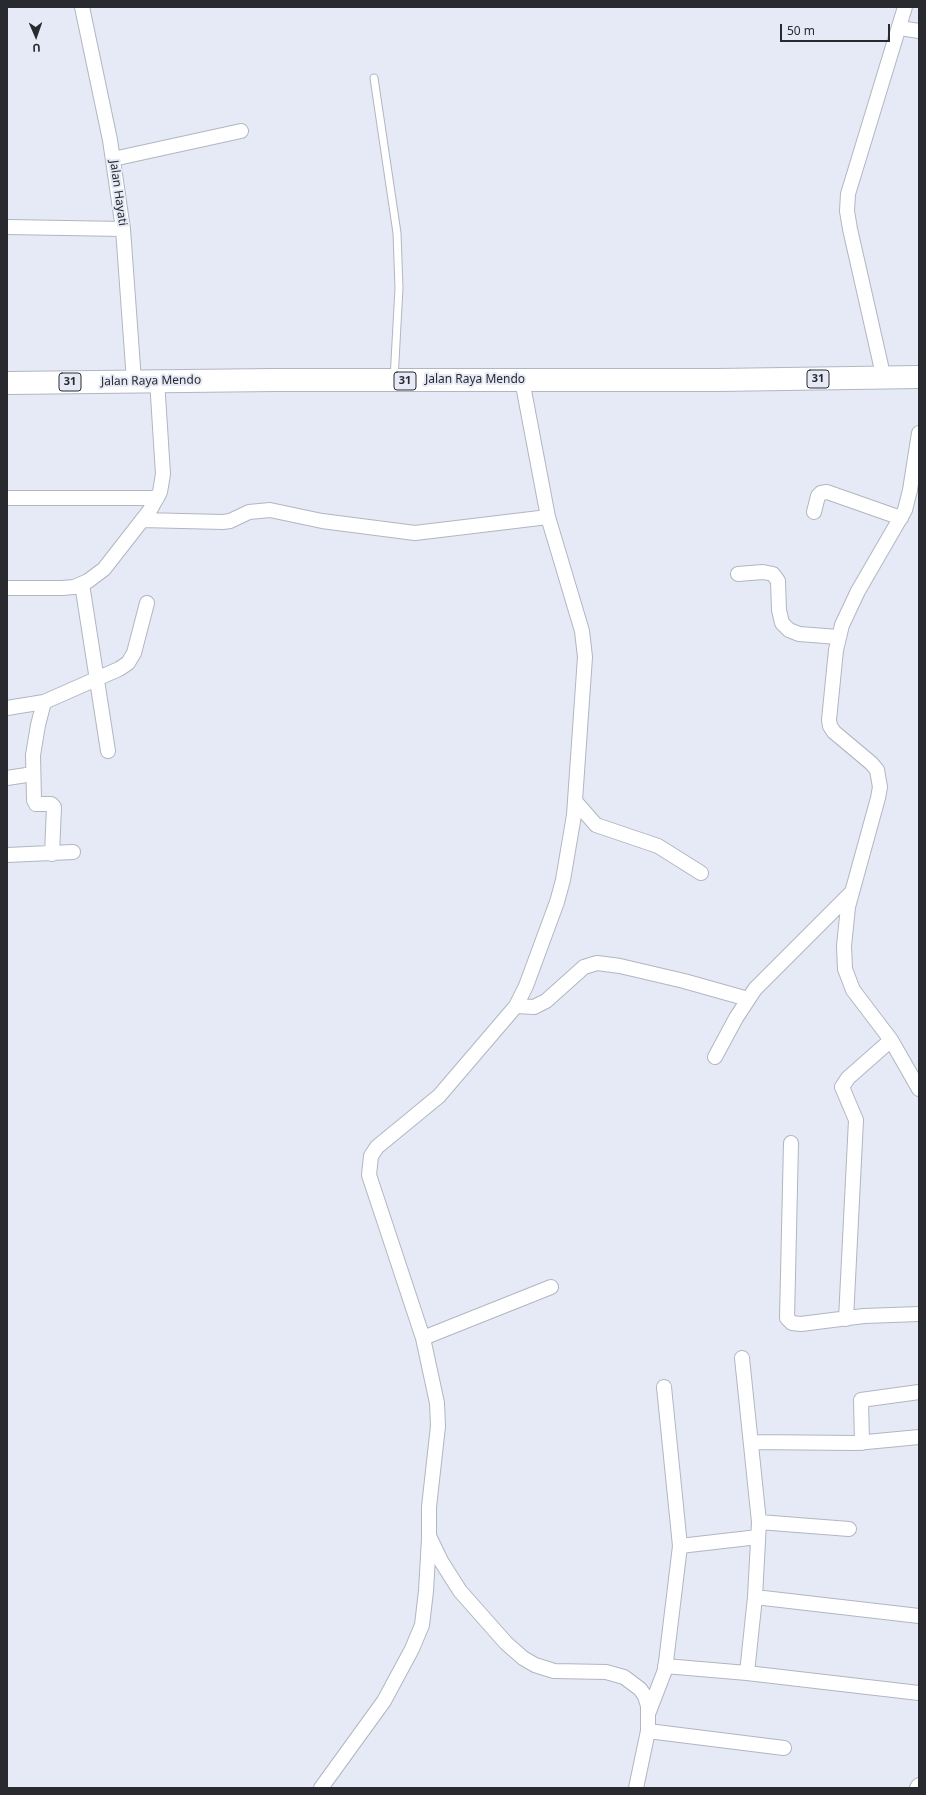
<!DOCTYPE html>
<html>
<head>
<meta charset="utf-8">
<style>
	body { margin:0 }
	#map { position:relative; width:926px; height:1795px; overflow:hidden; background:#e5eaf6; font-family:"Noto Sans",sans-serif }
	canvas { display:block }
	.frame { position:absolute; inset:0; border:8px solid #292a2f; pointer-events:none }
	.north { position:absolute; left:16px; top:16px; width:40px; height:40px; -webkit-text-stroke:3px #e5eaf6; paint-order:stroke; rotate:178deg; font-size:11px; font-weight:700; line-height:16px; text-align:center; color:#292a2f }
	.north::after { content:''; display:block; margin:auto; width:14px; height:18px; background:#292a2f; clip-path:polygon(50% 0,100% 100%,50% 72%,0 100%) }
	.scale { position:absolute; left:780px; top:24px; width:110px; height:18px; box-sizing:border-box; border:2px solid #292a2f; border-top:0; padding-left:5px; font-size:12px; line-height:14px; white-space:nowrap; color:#292a2f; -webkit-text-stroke:3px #e5eaf6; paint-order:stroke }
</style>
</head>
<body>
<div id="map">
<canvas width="926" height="1795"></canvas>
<div class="frame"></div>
<div class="north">U</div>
<div class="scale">50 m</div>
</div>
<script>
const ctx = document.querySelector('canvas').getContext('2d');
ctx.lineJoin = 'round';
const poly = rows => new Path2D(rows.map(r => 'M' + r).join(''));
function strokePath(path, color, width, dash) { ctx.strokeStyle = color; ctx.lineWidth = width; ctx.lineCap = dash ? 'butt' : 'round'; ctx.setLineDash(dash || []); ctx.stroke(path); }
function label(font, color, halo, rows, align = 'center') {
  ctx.font = font + ' "Noto Sans",sans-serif'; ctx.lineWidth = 4; ctx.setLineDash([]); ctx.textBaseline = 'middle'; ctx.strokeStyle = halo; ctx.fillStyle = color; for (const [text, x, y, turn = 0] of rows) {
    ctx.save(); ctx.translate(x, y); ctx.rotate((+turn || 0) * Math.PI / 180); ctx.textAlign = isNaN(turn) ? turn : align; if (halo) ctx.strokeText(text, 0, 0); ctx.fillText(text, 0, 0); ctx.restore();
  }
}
const lane = poly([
	[374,78,397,233,399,288,394,379]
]);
const street = poly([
	[82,7,110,140,123,229,134,381],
	[900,28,919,31],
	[113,159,241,131],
	[7,227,123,229],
	[884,379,850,229,847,211,848,194,905,7],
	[522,380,548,517,582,631,585,657,574,815,563,880,557,902,526,986,516,1006,439,1096,377,1147,371,1156,369,1175,423,1338,437,1403,438,1426,429,1507,429,1536,441,1561,460,1591,506,1643,523,1658,535,1665,554,1671,606,1672,624,1677,640,1689,645,1696,648,1706,648,1731,636,1788],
	[919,433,910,490,905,510,858,591,842,625,836,650,829,720,830,726,834,732,871,763,877,770,880,787,878,798,848,907,844,946,845,969,853,990,891,1040,919,1089],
	[7,498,157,498],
	[814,512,818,496,821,493,827,492,901,518],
	[142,520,223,522,230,521,249,512,270,510,322,521,415,533,548,517],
	[738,574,763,572,773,574,778,581,779,610,782,623,789,630,799,634,838,637],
	[82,584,108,751],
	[7,588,62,588,74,587,88,581,104,569,150,510,160,492,163,474,157,380],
	[44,702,38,725,33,755,34,800,36,804,51,804,54,807,52,854],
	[7,708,44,702,119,669,128,663,134,653,147,603],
	[7,778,33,774],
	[575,801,596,825,658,846,701,873],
	[7,855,73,852],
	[516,1006,534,1007,546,1001,584,967,597,963,620,966,684,981,748,999],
	[715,1057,736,1018,755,989,851,893],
	[791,1143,787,1318,792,1323,801,1324,864,1316,919,1314],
	[846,1319,856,1120,842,1087,848,1078,891,1040],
	[423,1338,551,1287],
	[742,1358,759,1522,755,1597,747,1673],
	[751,1442,856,1443,919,1437],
	[862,1443,861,1400,919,1392],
	[759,1522,849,1529],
	[680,1546,758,1537],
	[755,1597,919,1616],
	[665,1666,747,1673,919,1693],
	[648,1714,665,1670,680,1546,664,1387],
	[648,1731,784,1748],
	[321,1788,384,1701,412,1649,422,1625,426,1591,429,1539],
	[917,1788,919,1785]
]);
const highway = poly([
	[7,383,274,380,718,380,919,377]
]);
const shields = [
	[818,379,22],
	[405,381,22],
	[70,382,22]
];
const shieldNames = [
	["31",818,379],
	["31",405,381],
	["31",70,382]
];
const streetNames = [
	["Jalan Hayati",118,193,82],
	["Jalan Raya Mendo",475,380],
	["Jalan Raya Mendo",151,381,-1]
];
strokePath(lane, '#b1b6c1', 9);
strokePath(street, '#b1b6c1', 16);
strokePath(highway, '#b1b6c1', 24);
strokePath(lane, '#fff', 7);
strokePath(street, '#fff', 14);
strokePath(highway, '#fff', 22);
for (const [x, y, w] of shields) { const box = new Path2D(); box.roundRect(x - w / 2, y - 9, w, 18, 3); ctx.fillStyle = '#e5eaf6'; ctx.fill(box); strokePath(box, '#292a2f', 1); }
label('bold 11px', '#292a2f', null, shieldNames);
label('12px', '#292a2f', '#e5eaf6', streetNames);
</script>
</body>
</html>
